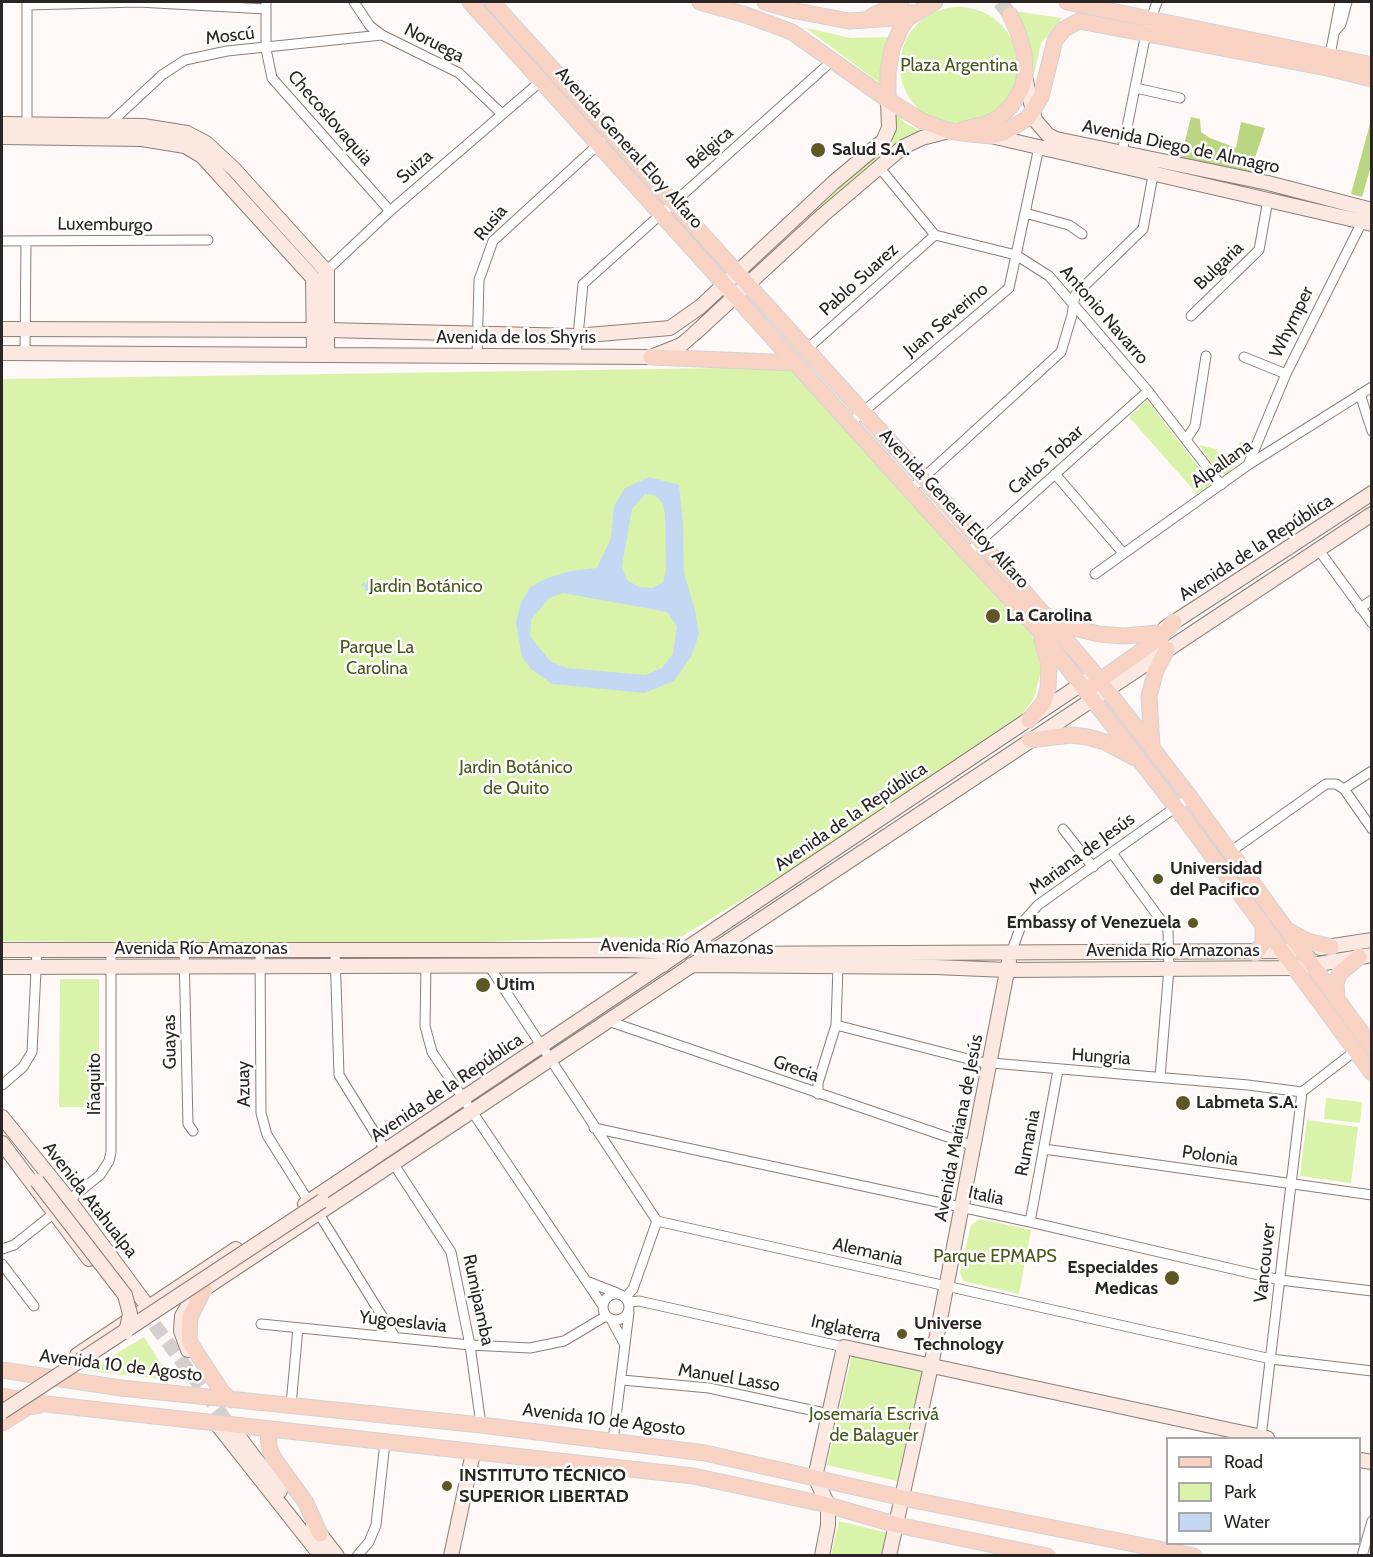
<!DOCTYPE html>
<html>
<head>
<meta charset="utf-8">
<style>
	body { margin:0 }
	#map { position:relative; width:1373px; height:1557px; overflow:hidden; background:#fef9f6; font-family:Cabin,sans-serif }
	canvas { display:block }
	.frame { position:absolute; inset:0; border:3px solid #2a2522; pointer-events:none }
	.legend { position:absolute; left:1166px; top:1437px; width:195px; height:108px; box-sizing:border-box; background:#fff; border:2px solid #aaa8a7; margin:0; padding:8px 10px; list-style:none; font-size:18px; color:#2a2522 }
	.legend li { display:flex; align-items:center; gap:12px; height:30px }
	.legend b { width:30px; border:2px solid #aaa8a7 }
</style>
</head>
<body>
<div id="map">
<canvas width="1373" height="1557"></canvas>
<div class="frame"></div>
<ul class="legend">
<li><b style="height:8px;background:#f8d3c3"></b>Road</li>
<li><b style="height:16px;background:#daf3aa"></b>Park</li>
<li><b style="height:16px;background:#c4d8f4"></b>Water</li>
</ul>
</div>
<script>
const ctx = document.querySelector('canvas').getContext('2d');
ctx.lineJoin = 'round';
function fill(path, color) { ctx.fillStyle = color; ctx.fill(path, 'evenodd'); }
const poly = rows => new Path2D(rows.map(r => 'M' + r).join(''));
function strokePath(path, color, width, dash) { ctx.strokeStyle = color; ctx.lineWidth = width; ctx.lineCap = dash ? 'butt' : 'round'; ctx.setLineDash(dash || []); ctx.stroke(path); }
function label(font, color, halo, rows, align = 'center') {
  ctx.font = font + ' Cabin,sans-serif'; ctx.lineWidth = 5; ctx.setLineDash([]); ctx.textBaseline = 'middle'; ctx.strokeStyle = halo; ctx.fillStyle = color; for (const [text, x, y, turn = 0] of rows) {
    ctx.save(); ctx.translate(x, y); ctx.rotate((+turn || 0) * Math.PI / 180); ctx.textAlign = isNaN(turn) ? turn : align; if (halo) ctx.strokeText(text, 0, 0); ctx.fillText(text, 0, 0); ctx.restore();
  }
}
const green = poly([
	'900 66a59 59 0 1 1 118 0a59 59 0 1 1-118 0Z',
	[1014,11,1062,18,1041,43,1033,79,1025,37],
	[806,28,851,38,891,37,882,85],
	[896,113,905,123,924,133,911,134,899,141,773,254,771,252,877,153,894,131],
	[789,367,1030,633,1037,643,1042,668,1034,698,1023,713,802,863,676,940,614,937,426,944,2,941,2,379],
	[1147,400,1211,484,1197,494,1129,417],
	[1240,442,1247,443,1234,466,1227,474,1219,474,1199,445,1217,449,1217,452,1235,454],
	[60,979,99,979,99,1107,59,1107],
	[1326,1098,1362,1102,1360,1123,1324,1119],
	[1307,1120,1358,1127,1351,1183,1300,1176],
	[980,1219,1031,1230,1019,1294,963,1281,960,1272,971,1225],
	[144,1337,171,1380,88,1371,109,1358],
	[852,1355,922,1371,897,1481,827,1465],
	[839,1521,891,1534,885,1555,831,1556]
]);
const forest = poly([
	[1191,117,1200,119,1201,132,1210,138,1236,148,1241,122,1265,128,1249,175,1181,157],
	[1371,120,1371,166,1362,197,1351,194]
]);
const water = poly([
	[649,477,679,485,683,523,684,573,695,610,699,634,691,657,674,681,644,693,552,684,531,669,522,657,516,622,521,603,530,587,545,579,570,571,597,568,611,538,614,506,625,488],
	[645,494,655,495,663,504,665,514,666,570,663,582,653,588,639,587,627,580,622,566,632,509],
	[563,593,667,612,677,626,673,654,662,668,645,675,567,668,550,661,530,636,531,620,549,598]
]);
const stream = poly([
	[362,585,365,584,367,591,368,582,371,581,372,590,376,594]
]);
const secondaryTunnel = poly([
	[142,1308,233,1430]
]);
const primaryTunnel = poly([
	[1000,2,1010,15]
]);
const street = poly([
	[266,2,266,49,272,78,390,211],
	[354,2,370,26,382,35,459,73,501,113],
	[27,5,138,2,266,9],
	[1336,30,1341,24,1347,2],
	[1330,55,1340,2],
	[1136,88,1180,98],
	[27,125,27,2],
	[105,128,162,75,185,60,227,51,382,35],
	[1121,157,1146,33,1157,2],
	[879,167,935,235,1016,255,1049,276,1148,391,1221,485],
	[1025,213,1069,225,1082,234],
	[2,241,208,240],
	[323,274,390,211,541,81],
	[1191,316,1259,250,1268,200],
	[806,350,935,235],
	[25,353,26,241],
	[477,356,479,280,493,241,601,142],
	[576,356,583,284,833,60],
	[1244,357,1286,374],
	[1360,394,1372,431],
	[850,423,1009,288,1039,147],
	[1186,440,1195,426,1206,356],
	[1248,465,1286,374,1362,222],
	[1055,474,1123,553],
	[910,490,1061,352,1072,315,1075,295,1143,229,1154,170],
	[1318,549,1372,623],
	[967,553,1148,391],
	[1095,574,1248,465,1372,387],
	[1360,608,1372,600],
	[1344,789,1372,771],
	[1063,829,1093,867],
	[1230,852,1326,784,1336,784,1344,789,1372,829],
	[1112,853,1168,930,1169,968,1160,1077],
	[184,951,188,1124,193,1131],
	[335,951,339,1075,386,1151],
	[260,952,261,1113,267,1135,309,1202],
	[1011,953,1022,923,1038,905,1190,797],
	[426,966,425,1026,432,1052,603,1306],
	[489,966,657,1221,1271,1359,1372,1371],
	[608,1021,974,1146],
	[836,1025,980,1062,1248,1085,1302,1092,1355,1051],
	[2,1085,23,1067,32,1052,37,950],
	[818,1094,818,1083,836,1025,838,967],
	[594,1128,1030,1222,1280,1280,1372,1291],
	[1044,1149,1372,1195],
	[393,1163,451,1252,470,1345,481,1425],
	[69,1200,100,1175,109,1161,111,1152,111,951],
	[319,1214,395,1337],
	[1030,1222,1058,1070],
	[2,1249,14,1245,53,1214],
	[2,1264,34,1306],
	[586,1281,617,1293],
	'603 1307a13 13 0 1 1 26 0a13 13 0 1 1-26 0Z',
	[626,1297,633,1289,657,1221],
	[629,1302,639,1301,844,1347],
	[611,1319,625,1345],
	[261,1324,470,1345,530,1348,564,1341,606,1316],
	[622,1380,709,1388,829,1414],
	[291,1405,298,1328],
	[1261,1437,1302,1092],
	[613,1441,629,1312],
	[357,1556,369,1542,376,1525,385,1442],
	[1362,1556,1372,1521]
]);
const secondary = poly([
	[1025,77,1035,120,1048,135,1056,139,1268,183,1372,210],
	[2,124,143,126,187,133,206,143,234,169,327,272,327,354],
	[991,136,1372,224],
	[2,137,142,139,185,146,202,156,313,278,314,354],
	[2,329,327,330,576,336,670,328,700,307,833,183,883,141,889,128,888,100],
	[2,353,651,357,681,345,694,334,823,215,903,147,922,138,949,131],
	[1165,628,1372,493],
	[1320,948,1372,940],
	[2,950,624,950,680,952],
	[708,954,1292,951],
	[691,965,935,967,1007,970,1295,968,1372,955],
	[2,967,663,965],
	[2,1117,69,1200,148,1307],
	[2,1143,89,1259],
	[305,1204,1089,679],
	[188,1350,181,1331,182,1316,189,1304,204,1289,1372,514],
	[77,1355,236,1249],
	[216,1423,321,1556],
	[236,1433,280,1491],
	[1360,1460,1372,1462],
	[313,1525,337,1556],
	[451,1556,473,1453],
	[822,1556,828,1525,828,1505,815,1477,844,1347,1267,1438],
	[889,1556,931,1366,1009,961]
]);
const primary = poly([
	[470,2,944,528,1037,628,1176,807,1372,1073],
	[492,2,980,541,1086,663,1190,797,1372,1047],
	[700,2,746,15,792,32,888,100,922,121,949,131,970,134,991,136,1003,133,1028,118,1041,97,1055,40,1064,29,1079,21,1327,68,1372,79],
	[765,2,796,11,849,21,910,17,935,2],
	[1067,2,1372,65],
	[872,16,901,2],
	[888,100,888,72,892,49,901,28,911,13],
	[964,129,986,124,1000,117,1012,105,1022,88,1025,75,1024,53,1018,32,1010,15],
	[651,357,795,363],
	[1048,616,1078,629,1099,634,1124,636,1158,633],
	[1092,686,1157,640,1174,622],
	[1029,720,1044,702,1048,688,1049,665,1042,639],
	[1030,740,1070,735,1088,737,1105,742,1135,758],
	[1152,746,1149,696,1156,670,1167,649],
	[1287,930,1307,941,1331,947],
	[1255,953,1263,944,1263,923],
	[1337,1000,1336,984,1339,974,1359,957],
	[204,1289,190,1317,189,1341,222,1392,231,1400],
	[2,1370,121,1388,481,1425,705,1453,903,1498,1194,1556],
	[2,1396,46,1404,693,1476,828,1505,897,1525,1047,1556],
	[2,1423,28,1407,40,1405],
	[268,1429,269,1446,273,1457,306,1503,320,1534]
]);
const secondaryBridge = poly([
	[37,1181,125,1295,130,1314,126,1332],
	[2,1412,322,1201]
]);
const markers = [
	[818,150,8,"#5e5723"],
	[993,616,8,"#5e5723"],
	[1158,879,6,"#5e5723"],
	[1193,923,6,"#5e5723"],
	[483,985,8,"#5e5723"],
	[1183,1103,8,"#5e5723"],
	[1172,1278,8,"#5e5723"],
	[902,1334,6,"#5e5723"],
	[447,1486,6,"#5e5723"]
];
const streetNames = [
	["Moscú",230,36,-7],
	["Noruega",434,43,27],
	["Checoslovaquia",330,118,49],
	["Avenida Diego de Almagro",1181,147,12],
	["Avenida General Eloy Alfaro",629,148,48],
	["Bélgica",710,148,-41],
	["Suiza",415,167,-41],
	["Rusia",491,223,-50],
	["Luxemburgo",105,225,1],
	["Bulgaria",1219,266,-44],
	["Pablo Suarez",859,280,-42],
	["Antonio Navarro",1104,315,49],
	["Juan Severino",946,320,-40],
	["Whymper",1292,322,-64],
	["Avenida de los Shyris",516,338],
	["Carlos Tobar",1046,460,-42],
	["Alpallana",1222,464,-35],
	["Avenida General Eloy Alfaro",954,509,47],
	["Avenida de la República",1256,548,-33],
	["Avenida de la República",851,817,-34],
	["Mariana de Jesús",1082,854,-36],
	["Avenida Río Amazonas",687,947,1],
	["Avenida Río Amazonas",201,949],
	["Avenida Río Amazonas",1173,951],
	["Guayas",170,1042,-91],
	["Hungria",1101,1057,4],
	["Grecia",796,1069,20],
	["Iñaquito",95,1084,-90],
	["Azuay",244,1084,-91],
	["Avenida de la República",447,1088,-34],
	["Avenida Mariana de Jesús",959,1128,-79],
	["Rumania",1028,1143,-79],
	["Polonia",1210,1156,8],
	["Italia",986,1196,12],
	["Avenida Atahualpa",90,1200,52],
	["Alemania",868,1252,13],
	["Vancouver",1265,1263,-84],
	["Rumipamba",478,1300,78],
	["Yugoeslavia",403,1322,6],
	["Inglaterra",846,1329,13],
	["Avenida 10 de Agosto",121,1366,7],
	["Manuel Lasso",729,1378,9],
	["Avenida 10 de Agosto",604,1420,7]
];
const parkNames = [
	["Plaza Argentina",959,66],
	["Jardin Botánico",426,587],
	["Parque La",377,648],
	["Carolina",377,669],
	["Jardin Botánico",516,768],
	["de Quito",516,789],
	["Parque EPMAPS",995,1257],
	["Josemaría Escrivá",874,1415],
	["de Balaguer",874,1436]
];
const poiNames = [
	["Salud S.A.",832,150],
	["La Carolina",1006,616],
	["Universidad",1170,869],
	["del Pacifico",1170,890],
	["Embassy of Venezuela",1181,923,"right"],
	["Utim",496,985],
	["Labmeta S.A.",1196,1103],
	["Especialdes",1158,1268,"right"],
	["Medicas",1158,1289,"right"],
	["Universe",914,1324],
	["Technology",914,1345],
	["INSTITUTO TÉCNICO",459,1476],
	["SUPERIOR LIBERTAD",459,1497]
];
fill(green, '#daf3aa');
fill(forest, '#bad682');
fill(water, '#c4d8f4');
strokePath(stream, '#c4d8f4', 2);
strokePath(secondaryTunnel, '#d4cfcc', 14, [14, 7]);
strokePath(primaryTunnel, '#d4cfcc', 15, [15, 8]);
strokePath(street, '#8b7f78', 11);
strokePath(secondary, '#8b7f78', 16);
strokePath(primary, '#d4d3d3', 17);
strokePath(street, '#fff', 9);
strokePath(secondary, '#fbe9e1', 14);
strokePath(primary, '#f8d3c3', 15);
strokePath(secondaryBridge, '#8b7f78', 16, []);
strokePath(secondaryBridge, '#fbe9e1', 14);
for (const [x, y, r, color] of markers) { const dot = new Path2D(); dot.arc(x, y, r, 0, 2 * Math.PI); ctx.fillStyle = color; ctx.fill(dot); strokePath(dot, '#fff', 2); }
label('18px', '#2a2522', '#fff', streetNames);
label('18px', '#47581d', '#fff', parkNames);
label('bold 18px', '#2a2522', '#fff', poiNames, 'left');
</script>
</body>
</html>
